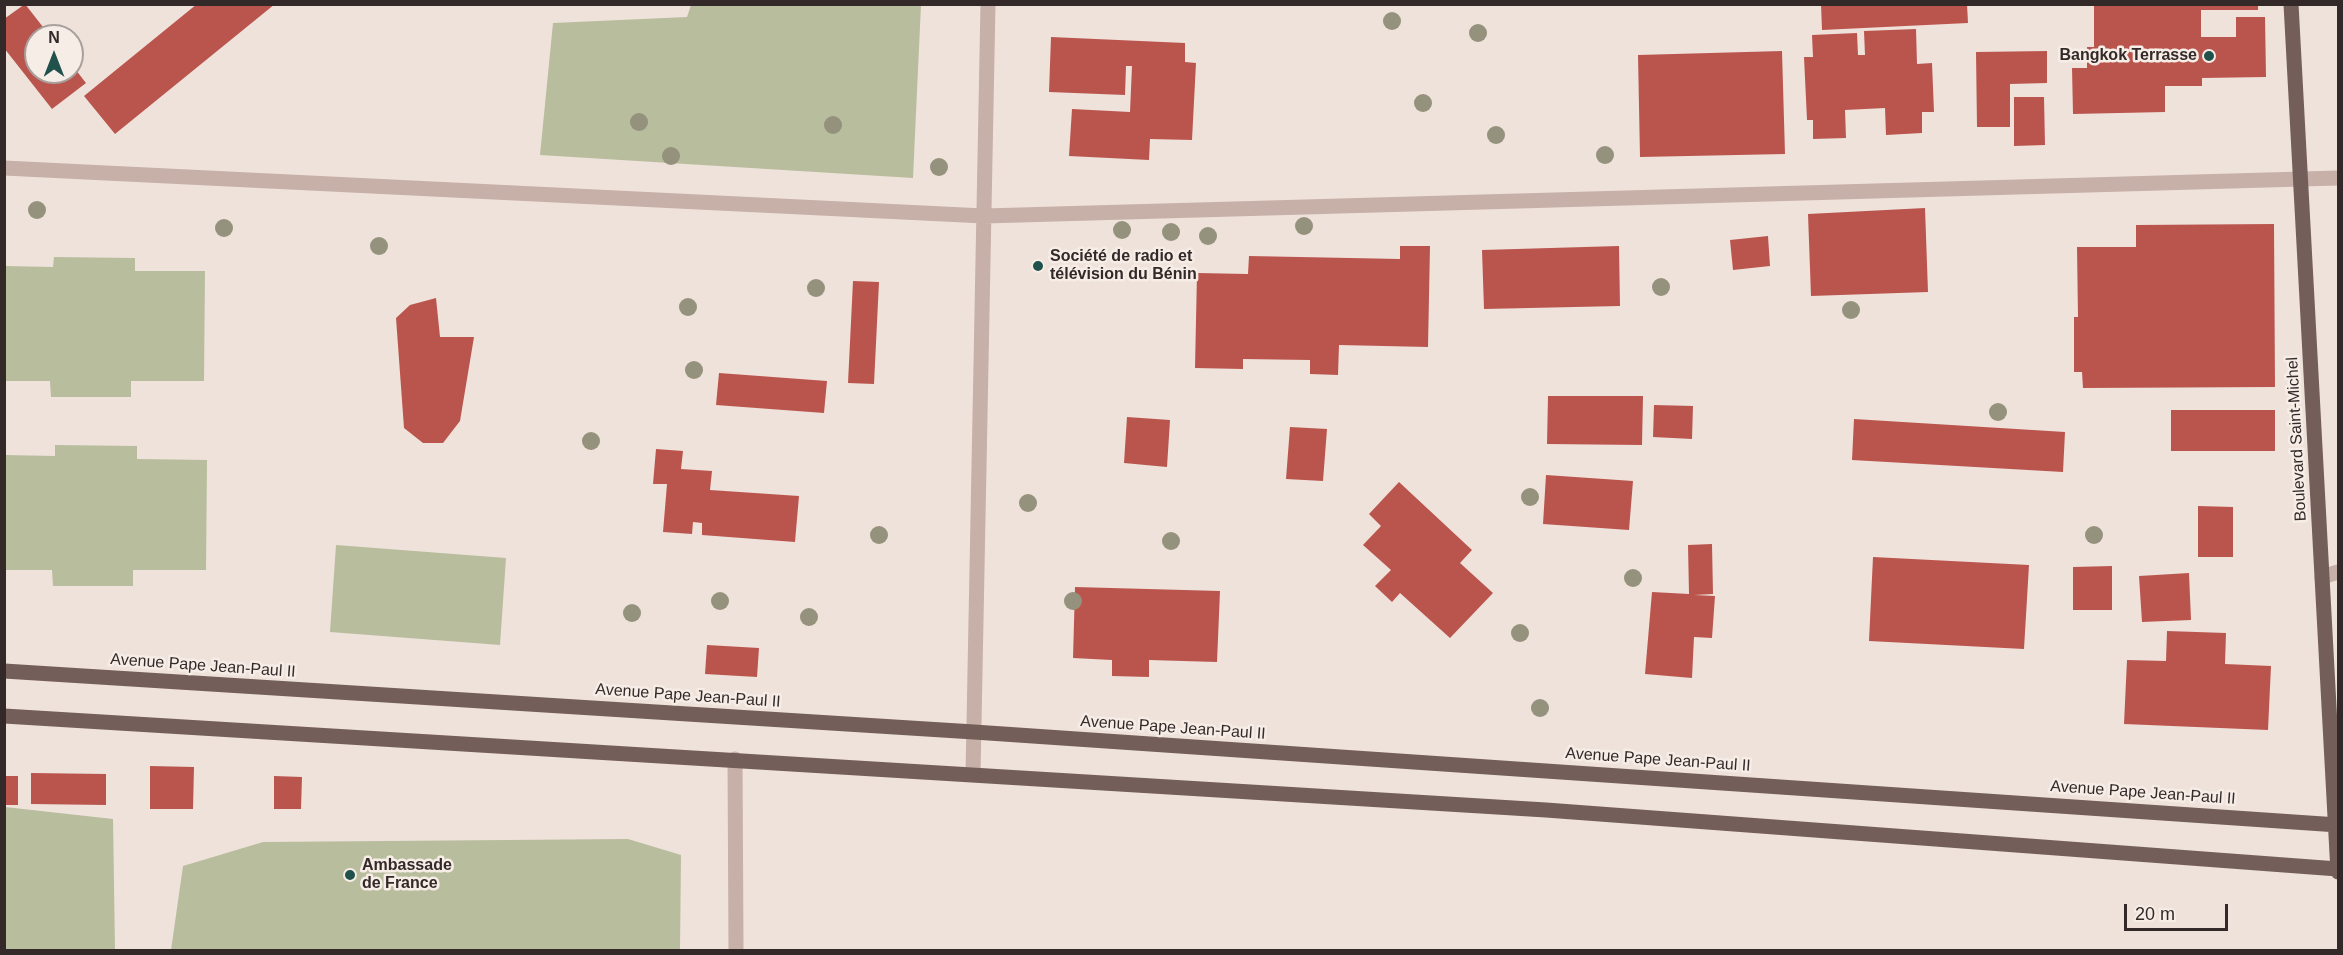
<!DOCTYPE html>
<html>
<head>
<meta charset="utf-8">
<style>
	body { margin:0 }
	#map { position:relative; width:2343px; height:955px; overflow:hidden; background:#efe2db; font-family:Helvetica,sans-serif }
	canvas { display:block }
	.frame { position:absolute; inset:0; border:6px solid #332928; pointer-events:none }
	.north { position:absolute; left:24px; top:24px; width:60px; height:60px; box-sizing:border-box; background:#f7ede7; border:2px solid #a99f9b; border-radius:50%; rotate:0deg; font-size:16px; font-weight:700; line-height:24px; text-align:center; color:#332928 }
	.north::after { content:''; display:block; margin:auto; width:21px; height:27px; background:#21514b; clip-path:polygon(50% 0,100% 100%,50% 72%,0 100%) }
	.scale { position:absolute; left:2124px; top:904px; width:104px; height:27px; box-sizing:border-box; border:3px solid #332928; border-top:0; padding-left:8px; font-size:18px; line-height:21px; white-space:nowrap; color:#332928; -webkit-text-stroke:4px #f7ede7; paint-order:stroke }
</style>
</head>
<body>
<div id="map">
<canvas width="2343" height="955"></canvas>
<div class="frame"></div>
<div class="north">N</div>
<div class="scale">20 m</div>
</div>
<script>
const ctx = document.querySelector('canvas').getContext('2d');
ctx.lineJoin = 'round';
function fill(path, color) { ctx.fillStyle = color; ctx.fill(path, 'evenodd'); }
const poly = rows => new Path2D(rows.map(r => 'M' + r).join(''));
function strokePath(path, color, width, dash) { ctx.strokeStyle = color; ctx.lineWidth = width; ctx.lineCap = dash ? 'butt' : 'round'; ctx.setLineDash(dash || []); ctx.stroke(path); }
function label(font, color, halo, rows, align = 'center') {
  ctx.font = font + ' Helvetica,sans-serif'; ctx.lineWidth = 5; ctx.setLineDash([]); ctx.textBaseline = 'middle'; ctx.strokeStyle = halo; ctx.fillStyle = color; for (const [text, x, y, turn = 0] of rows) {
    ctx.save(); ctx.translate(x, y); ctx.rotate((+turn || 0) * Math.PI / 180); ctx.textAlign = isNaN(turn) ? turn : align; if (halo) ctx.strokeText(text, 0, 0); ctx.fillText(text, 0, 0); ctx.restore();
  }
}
const green = poly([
	[691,5,921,5,913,178,540,155,553,23,687,17],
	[54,257,135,258,135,271,205,271,204,381,131,381,131,397,51,397,50,381,5,381,5,266,53,267],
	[55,445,137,446,137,459,207,460,206,570,133,570,133,586,53,586,52,570,5,570,5,455,55,456],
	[336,545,506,558,500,645,330,632],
	[5,807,113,819,115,950,5,950],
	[628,839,681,855,680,950,171,950,183,866,263,842]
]);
const building = poly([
	[25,4,50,36,36,36,36,72,72,72,72,65,86,83,52,109,4,48,4,19],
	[197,4,275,4,115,134,84,96],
	[1821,4,1967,4,1968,23,1822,30],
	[2094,4,2258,4,2258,10,2201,10,2201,37,2236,37,2236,17,2265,17,2266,77,2202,78,2202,86,2165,86,2165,112,2073,114,2072,68,2087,68,2087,47,2094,47],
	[1916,29,1917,64,1932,63,1934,112,1922,112,1922,133,1886,135,1885,108,1845,110,1846,138,1813,139,1813,120,1807,120,1804,57,1813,57,1812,35,1857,33,1858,55,1865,55,1864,31],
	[1051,37,1185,43,1185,62,1196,63,1192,140,1150,139,1149,160,1069,156,1072,109,1130,112,1132,66,1126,66,1125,95,1049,92],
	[1782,51,1785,154,1640,157,1638,55],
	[2047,51,2047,83,2010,84,2010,127,1977,127,1976,52],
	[2014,97,2044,97,2045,145,2014,146],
	[1925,208,1928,292,1811,296,1808,214],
	[2274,224,2275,387,2083,388,2082,372,2074,372,2074,317,2078,317,2077,247,2136,247,2136,225],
	[1768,236,1770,266,1733,270,1730,240],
	[1400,246,1430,246,1428,347,1339,345,1338,375,1310,374,1310,360,1243,359,1243,369,1195,368,1197,273,1248,274,1249,256,1400,259],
	[1619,246,1620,306,1484,309,1482,250],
	[853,281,879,282,874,384,848,383],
	[436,298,440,337,474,337,460,421,443,443,423,443,404,428,396,318,410,305],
	[719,373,827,381,824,413,716,405],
	[1548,396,1643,396,1642,445,1547,444],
	[1654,405,1693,406,1692,439,1653,437],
	[2171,410,2275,410,2275,451,2171,451],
	[1127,417,1170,420,1167,467,1124,463],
	[1854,419,2065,432,2063,472,1852,460],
	[1290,427,1327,429,1323,481,1286,479],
	[656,449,683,451,681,469,712,471,710,490,799,496,795,542,702,535,702,523,693,522,692,534,663,532,667,484,653,484],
	[1546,475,1633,481,1629,530,1543,524],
	[1399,482,1472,550,1460,563,1493,593,1450,638,1400,593,1392,602,1375,586,1391,570,1363,545,1381,526,1369,514],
	[2198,506,2233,507,2233,557,2198,557],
	[1712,544,1713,594,1694,595,1715,596,1712,638,1694,637,1692,678,1645,674,1652,592,1689,594,1688,545],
	[1873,557,2029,565,2024,649,1869,641],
	[2112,566,2112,610,2073,610,2073,567],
	[2189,573,2191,620,2142,622,2139,576],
	[1075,587,1220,591,1217,662,1149,660,1149,677,1112,676,1112,660,1073,658],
	[2167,631,2226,633,2225,664,2271,666,2268,730,2124,724,2127,660,2166,661],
	[707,645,759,648,757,677,705,674],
	[150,766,194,767,193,809,150,809],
	[31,773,106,774,106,805,31,804],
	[4,776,18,776,18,805,4,805],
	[274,776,302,777,301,809,274,809]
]);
const street = poly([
	[4,168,984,216,2338,178],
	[2322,577,2338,572],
	[735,759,736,950],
	[973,774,988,4]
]);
const primary = poly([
	[2291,4,2338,872],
	[4,671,974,732,2338,825],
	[4,716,1546,810,2338,869]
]);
const trees = [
	[1392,21],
	[1478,33],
	[1423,103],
	[639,122],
	[833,125],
	[1496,135],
	[1605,155],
	[671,156],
	[939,167],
	[37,210],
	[1304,226],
	[224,228],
	[1122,230],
	[1171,232],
	[1208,236],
	[379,246],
	[1661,287],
	[816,288],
	[688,307],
	[1851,310],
	[694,370],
	[1998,412],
	[591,441],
	[1530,497],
	[1028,503],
	[879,535],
	[2094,535],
	[1171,541],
	[1633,578],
	[720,601],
	[1073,601],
	[632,613],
	[809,617],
	[1520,633],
	[1540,708]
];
const markers = [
	[2209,56,6,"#21514b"],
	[1038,266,6,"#21514b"],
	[350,875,6,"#21514b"]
];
const poiNames = [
	["Bangkok Terrasse",2197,56,"right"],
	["Société de radio et",1050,257],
	["télévision du Bénin",1050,275],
	["Ambassade",362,866],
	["de France",362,884]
];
const streetNames = [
	["Boulevard Saint-Michel",2297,439,-93],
	["Avenue Pape Jean-Paul II",203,666,4],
	["Avenue Pape Jean-Paul II",688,696,4],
	["Avenue Pape Jean-Paul II",1173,728,4],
	["Avenue Pape Jean-Paul II",1658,760,4],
	["Avenue Pape Jean-Paul II",2143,793,4]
];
fill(green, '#b8bd9d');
fill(building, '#ba554e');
strokePath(street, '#c6b0a8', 15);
strokePath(primary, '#745e5a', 15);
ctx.fillStyle = '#94917c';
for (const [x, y] of trees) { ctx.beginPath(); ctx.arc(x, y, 9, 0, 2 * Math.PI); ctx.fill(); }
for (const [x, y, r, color] of markers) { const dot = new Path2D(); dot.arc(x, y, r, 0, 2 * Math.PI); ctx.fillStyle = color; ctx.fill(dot); strokePath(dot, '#f7ede7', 2); }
label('bold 16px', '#332928', '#f7ede7', poiNames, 'left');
label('16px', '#332928', '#f7ede7', streetNames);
</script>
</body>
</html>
